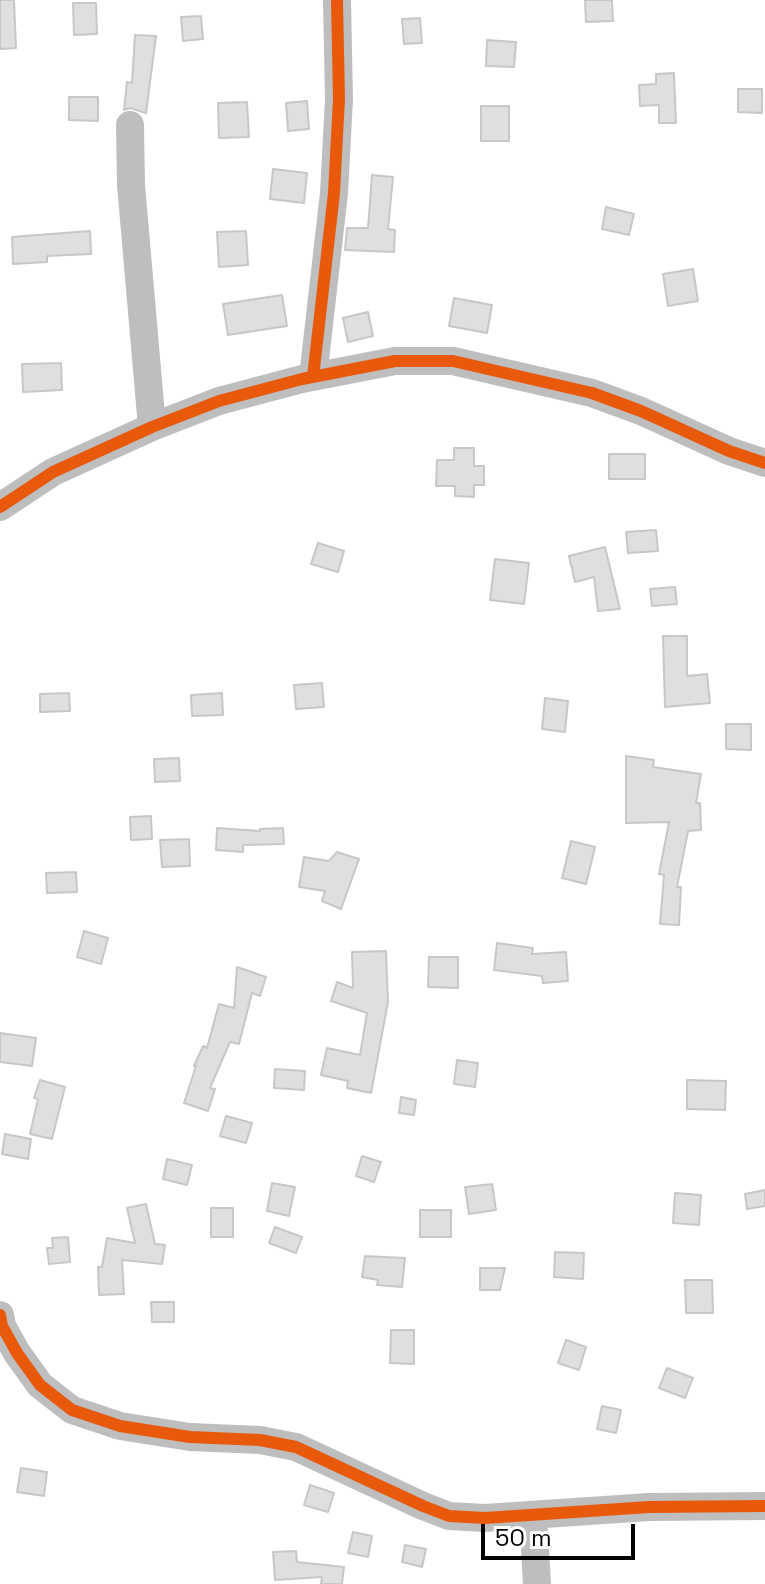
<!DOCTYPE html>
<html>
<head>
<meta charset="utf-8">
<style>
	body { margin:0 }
	#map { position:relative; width:765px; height:1584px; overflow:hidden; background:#fff; font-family:"Space Grotesk",sans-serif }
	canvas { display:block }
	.scale { position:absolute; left:481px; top:1524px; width:154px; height:36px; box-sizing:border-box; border:4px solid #000; border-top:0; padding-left:10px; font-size:24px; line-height:28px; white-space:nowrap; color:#000; -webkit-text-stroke:6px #fff; paint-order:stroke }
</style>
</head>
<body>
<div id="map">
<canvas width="765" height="1584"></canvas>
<div class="scale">50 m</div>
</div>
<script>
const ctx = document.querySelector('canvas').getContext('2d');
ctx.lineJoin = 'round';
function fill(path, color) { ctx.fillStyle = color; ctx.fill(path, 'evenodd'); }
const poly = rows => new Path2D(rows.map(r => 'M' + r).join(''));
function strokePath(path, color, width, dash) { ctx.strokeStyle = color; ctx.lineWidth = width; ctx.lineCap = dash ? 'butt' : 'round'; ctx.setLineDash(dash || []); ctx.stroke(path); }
const building = poly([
	[0,0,14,0,16,48,0,49,0,0],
	[585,0,612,0,613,21,586,22,585,0],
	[73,3,96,3,97,34,74,35,73,3],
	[201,16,203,39,183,41,181,17,201,16],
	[420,18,422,43,404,44,402,19,420,18],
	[135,35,156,36,146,113,130,108,124,110,127,82,132,83,135,35],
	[487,40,516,42,514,67,486,66,487,40],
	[674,73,676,123,659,123,659,105,640,106,639,85,656,84,656,74,674,73],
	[738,89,762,89,762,113,738,112,738,89],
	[69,97,98,97,98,121,69,120,69,97],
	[307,101,309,129,288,131,286,103,307,101],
	[247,102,249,137,219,138,218,103,247,102],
	[481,106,509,106,509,141,481,141,481,106],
	[273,169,307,173,304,203,270,199,273,169],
	[372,175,393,177,388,229,395,230,394,252,345,250,347,228,368,228,372,175],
	[606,207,634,214,629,235,602,229,606,207],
	[90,231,91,254,47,256,47,262,13,264,12,237,90,231],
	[246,231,248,265,219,267,217,232,246,231],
	[693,269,698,301,668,306,663,274,693,269],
	[282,295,287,326,228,335,223,304,282,295],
	[454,298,492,305,487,333,449,326,454,298],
	[368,312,373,336,348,342,343,318,368,312],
	[61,363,62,390,23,392,22,364,61,363],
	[454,448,474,448,474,466,484,466,484,485,474,485,474,497,455,496,455,486,436,486,437,460,454,460,454,448],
	[609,454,645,454,645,479,609,479,609,454],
	[656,530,658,551,628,553,626,532,656,530],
	[318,543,344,551,338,572,311,564,318,543],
	[605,547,620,609,598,611,594,577,575,582,569,556,605,547],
	[495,559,529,563,524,604,490,600,495,559],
	[675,587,677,604,652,606,650,589,675,587],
	[663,636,687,636,687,676,707,674,710,703,665,707,663,636],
	[322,683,324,707,296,709,294,685,322,683],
	[69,693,70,711,40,712,40,694,69,693],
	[222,693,223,715,192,716,191,695,222,693],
	[545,698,568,701,565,732,542,729,545,698],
	[726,724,751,724,751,750,726,749,726,724],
	[626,756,654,760,653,767,701,774,696,803,700,803,701,830,688,831,677,887,681,887,679,925,660,924,664,875,659,874,669,822,626,823,626,756],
	[179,758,180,781,155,782,154,759,179,758],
	[151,816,152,839,131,840,130,817,151,816],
	[217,828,260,831,260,829,283,828,284,844,243,845,243,852,216,850,217,828],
	[189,839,190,866,162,867,160,840,189,839],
	[571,841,595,847,586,884,562,878,571,841],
	[337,852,359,859,341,909,322,901,325,891,299,887,304,857,329,861,337,852],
	[76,872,77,892,47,893,46,873,76,872],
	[84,931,108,938,101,964,77,957,84,931],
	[497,943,533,948,532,954,566,952,568,981,543,983,542,976,494,970,497,943],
	[386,951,388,1002,371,1093,347,1088,348,1081,321,1075,327,1048,360,1055,367,1013,331,1001,337,982,353,988,352,952,386,951],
	[429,957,458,957,458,988,428,987,429,957],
	[237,967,266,977,260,996,252,993,239,1044,230,1042,210,1088,215,1089,208,1111,184,1103,196,1066,194,1066,203,1046,207,1048,219,1004,234,1008,237,967],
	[0,1033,36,1038,32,1066,0,1062,0,1033],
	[457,1060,478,1063,475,1087,454,1084,457,1060],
	[275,1069,305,1071,304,1090,274,1088,275,1069],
	[40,1080,65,1087,52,1139,30,1134,38,1099,34,1098,40,1080],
	[687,1080,726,1081,725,1110,687,1109,687,1080],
	[401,1097,416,1100,414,1115,399,1113,401,1097],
	[226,1116,252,1123,246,1143,220,1136,226,1116],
	[5,1134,31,1139,28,1159,2,1154,5,1134],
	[362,1156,381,1162,374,1182,356,1176,362,1156],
	[167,1159,192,1165,187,1185,163,1179,167,1159],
	[272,1183,295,1187,289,1216,267,1211,272,1183],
	[492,1184,496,1210,469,1214,465,1187,492,1184],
	[765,1190,765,1206,747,1209,745,1194,765,1190],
	[675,1193,701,1195,699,1225,673,1223,675,1193],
	[146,1204,155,1244,165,1245,162,1264,122,1260,124,1294,99,1295,98,1267,102,1267,107,1238,135,1243,127,1208,146,1204],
	[211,1208,233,1208,233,1237,211,1237,211,1208],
	[420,1210,451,1210,451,1237,420,1237,420,1210],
	[275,1227,302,1237,296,1253,269,1243,275,1227],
	[68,1237,70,1262,49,1264,47,1248,53,1248,52,1238,68,1237],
	[555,1252,584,1253,583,1279,554,1277,555,1252],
	[365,1256,405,1258,402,1287,377,1285,378,1280,362,1277,365,1256],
	[480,1268,505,1268,500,1290,480,1290,480,1268],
	[685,1280,712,1280,713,1313,686,1313,685,1280],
	[151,1302,174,1302,174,1322,152,1322,151,1302],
	[391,1330,414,1330,414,1364,390,1363,391,1330],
	[566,1340,586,1347,579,1370,558,1363,566,1340],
	[667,1368,693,1378,685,1398,659,1388,667,1368],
	[602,1406,621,1410,616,1433,597,1429,602,1406],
	[21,1468,47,1472,44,1496,17,1492,21,1468],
	[310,1485,334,1493,328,1512,304,1505,310,1485],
	[353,1532,372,1536,368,1557,348,1553,353,1532],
	[405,1545,426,1549,422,1567,402,1562,405,1545],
	[296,1551,297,1562,344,1567,342,1584,321,1584,322,1577,275,1580,273,1552,296,1551]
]);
const minor = poly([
	[130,125,131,185,152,427],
	[313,377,334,193,339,99,337,0],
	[0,507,53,472,152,427,219,401,302,379,395,361,453,361,592,393,641,411,729,451,765,463],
	[0,1315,2,1326,17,1353,40,1385,72,1410,120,1426,190,1437,260,1440,296,1447,423,1506,449,1516,485,1518,649,1507,765,1506],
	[533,1516,537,1584]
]);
const cycleway = poly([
	[313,377,334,193,339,99,337,0],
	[0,507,53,472,152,427,219,401,302,379,395,361,453,361,592,393,641,411,729,451,765,463],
	[0,1315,2,1326,17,1353,40,1385,72,1410,120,1426,190,1437,260,1440,296,1447,423,1506,449,1516,485,1518,649,1507,765,1506]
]);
fill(building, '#dfdfdf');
strokePath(building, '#c7c7c7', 2);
strokePath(minor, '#bebebe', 28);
strokePath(cycleway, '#e8590c', 12);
</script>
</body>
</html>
